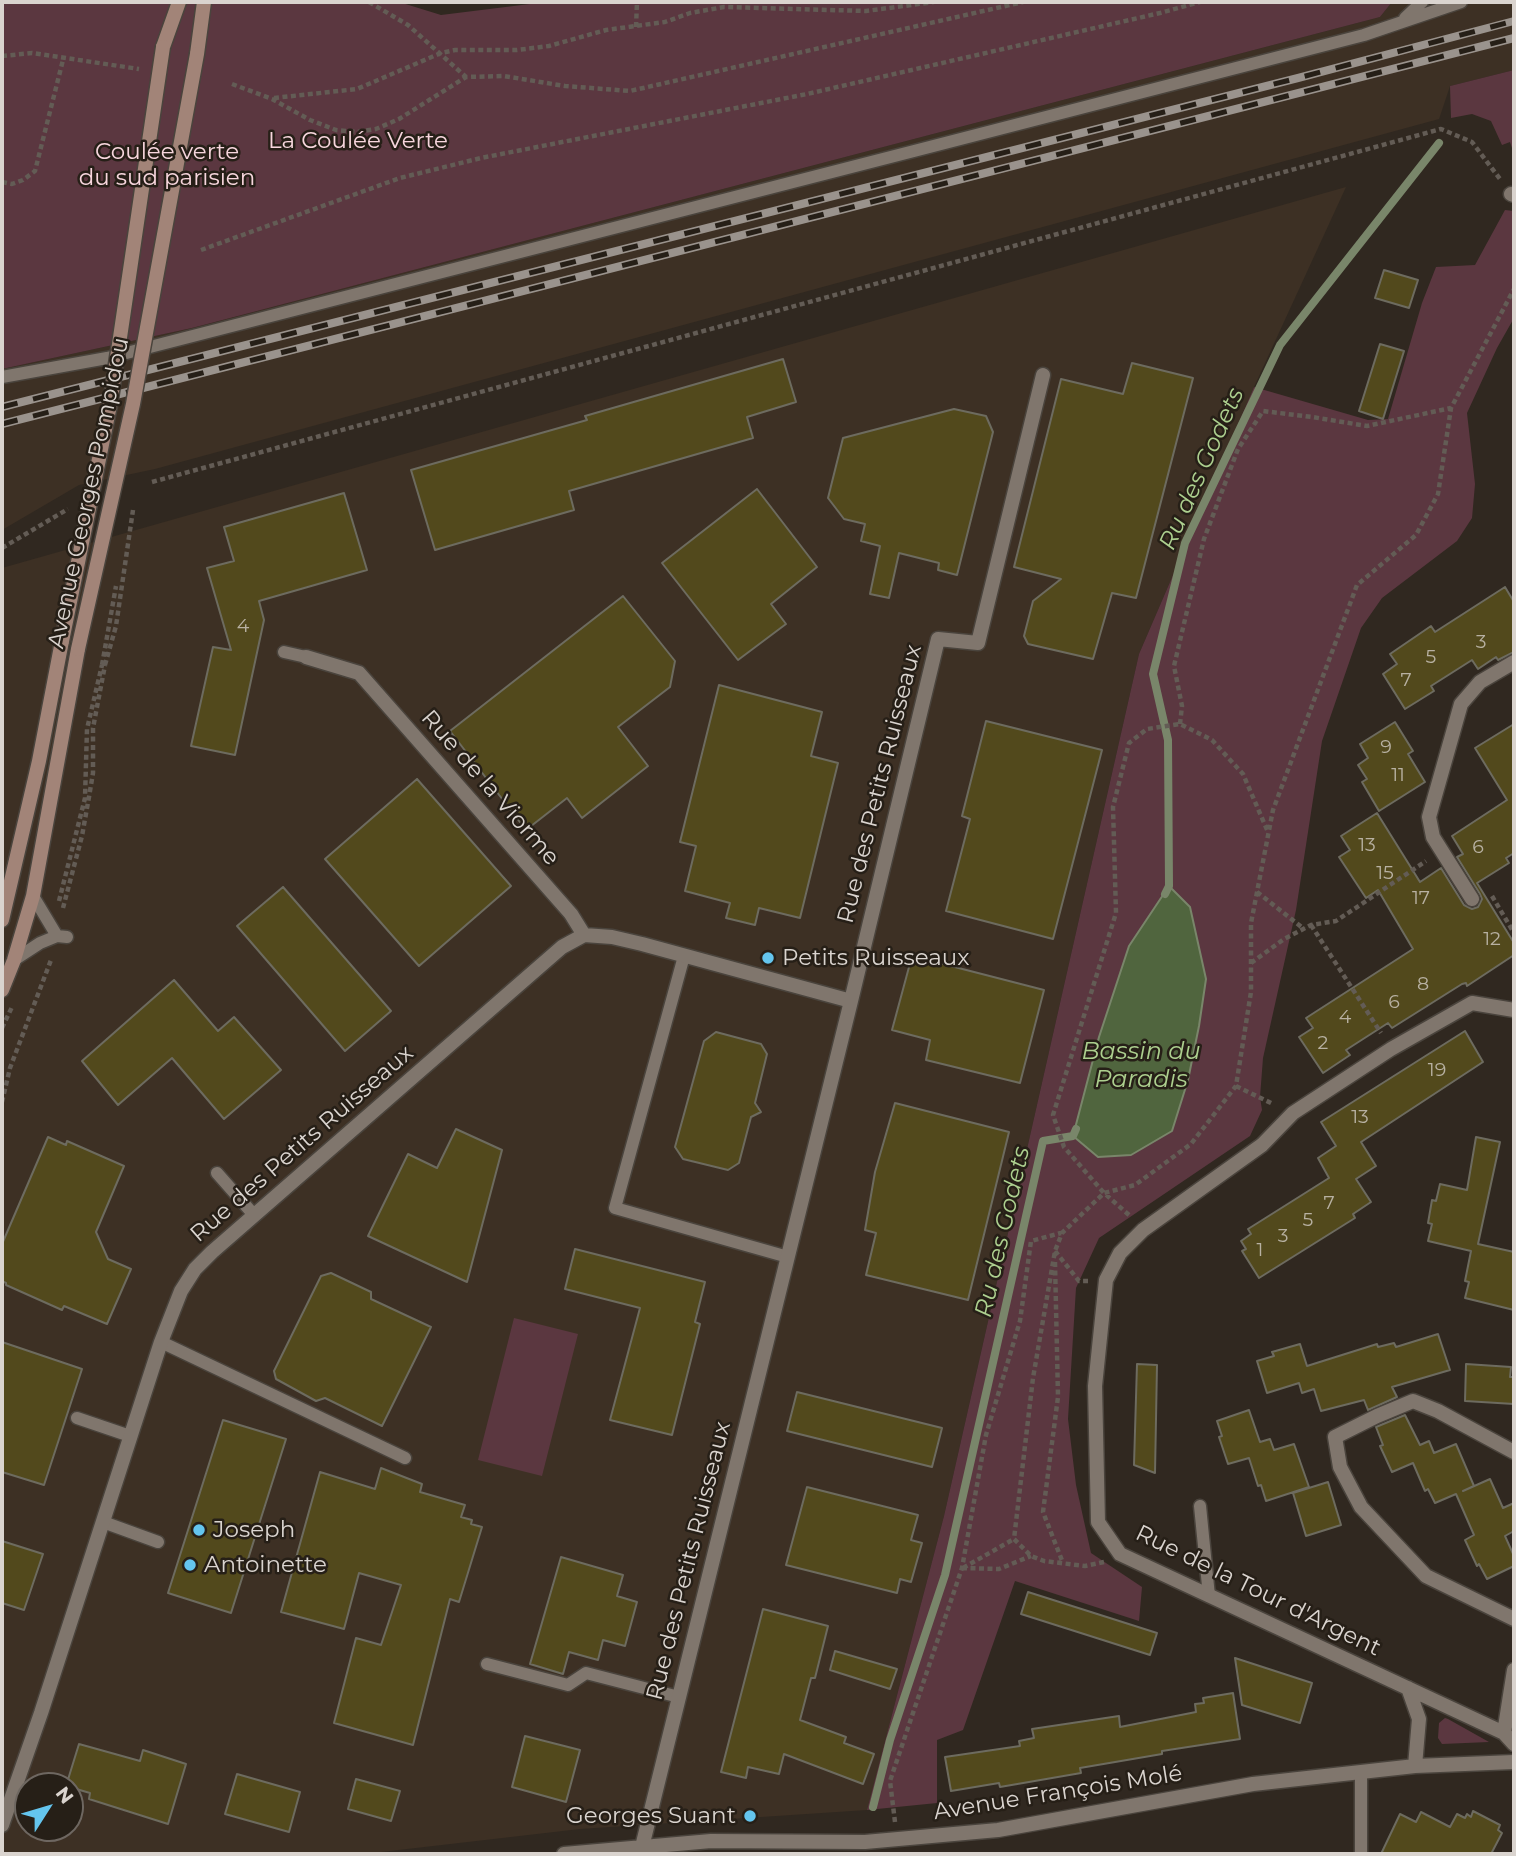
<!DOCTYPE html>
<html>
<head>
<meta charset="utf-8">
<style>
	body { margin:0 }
	#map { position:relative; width:1516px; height:1856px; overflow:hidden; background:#302820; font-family:Montserrat,sans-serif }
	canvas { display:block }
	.frame { position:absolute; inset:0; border:4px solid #dad4cf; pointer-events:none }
	.north { position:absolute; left:14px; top:1772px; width:70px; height:70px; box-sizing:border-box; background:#261f17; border:2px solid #6e6761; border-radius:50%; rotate:53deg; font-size:19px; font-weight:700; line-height:28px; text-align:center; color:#dad4cf }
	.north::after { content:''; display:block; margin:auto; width:24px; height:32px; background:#64c5ee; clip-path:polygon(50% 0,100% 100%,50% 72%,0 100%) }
</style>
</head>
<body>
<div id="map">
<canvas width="1516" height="1856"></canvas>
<div class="frame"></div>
<div class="north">N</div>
</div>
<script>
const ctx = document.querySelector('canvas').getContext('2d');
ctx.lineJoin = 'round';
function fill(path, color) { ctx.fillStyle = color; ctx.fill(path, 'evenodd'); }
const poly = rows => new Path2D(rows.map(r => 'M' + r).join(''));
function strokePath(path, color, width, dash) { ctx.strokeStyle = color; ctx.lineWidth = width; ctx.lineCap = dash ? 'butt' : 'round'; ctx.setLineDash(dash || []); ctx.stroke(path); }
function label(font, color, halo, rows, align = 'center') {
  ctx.font = font + ' Montserrat,sans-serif'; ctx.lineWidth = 5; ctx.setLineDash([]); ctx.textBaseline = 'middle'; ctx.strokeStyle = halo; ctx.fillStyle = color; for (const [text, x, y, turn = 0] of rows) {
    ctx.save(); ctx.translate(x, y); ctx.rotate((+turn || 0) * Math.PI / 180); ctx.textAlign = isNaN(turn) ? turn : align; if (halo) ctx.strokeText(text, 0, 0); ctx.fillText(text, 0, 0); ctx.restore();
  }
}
const built = poly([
	[1392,2,1514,2,1514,70,1450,86,1439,119,155,469,79,485,2,530,2,369,192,328,1380,17],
	[1346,187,1254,387,1139,654,944,1516,867,1810,580,1829,364,1854,2,1854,2,568],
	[28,1786,70,1786,70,1828,28,1828]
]);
const green = poly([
	[2,2,399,2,441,15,546,2,1392,2,1380,17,192,328,2,369],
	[1514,70,1514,154,1510,142,1502,145,1491,121,1472,114,1451,118,1450,86],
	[1505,210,1514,211,1514,318,1497,348,1467,413,1475,484,1472,518,1457,541,1382,598,1361,628,1322,741,1296,910,1263,1058,1260,1097,1262,1110,1250,1136,1099,1238,1076,1288,1068,1419,1076,1485,1091,1553,1142,1587,1139,1621,1015,1581,963,1730,937,1740,937,1803,867,1810,944,1516,1139,654,1254,387,1368,420,1388,419,1422,303,1436,267,1475,265],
	[514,1318,578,1334,542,1476,478,1460],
	[1445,1718,1448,1719,1489,1742,1442,1744,1438,1738,1439,1723]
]);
const water = poly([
	[1169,886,1190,907,1206,979,1199,1026,1188,1080,1172,1131,1131,1155,1098,1157,1073,1136,1099,1037,1129,946,1169,886]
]);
const stream = poly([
	[1165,894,1169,886,1168,740,1153,674,1185,543,1280,345,1439,143],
	[873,1807,890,1740,945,1575,1043,1141,1073,1136,1076,1129]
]);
const building = poly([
	[1384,270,1418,280,1409,308,1375,298,1384,270],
	[1380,344,1404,351,1383,419,1359,411,1380,344],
	[783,359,796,402,747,417,753,438,569,491,574,510,435,550,411,470,587,420,585,416,783,359],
	[1132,363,1193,378,1136,598,1112,593,1093,659,1028,644,1024,636,1033,601,1061,579,1014,567,1061,379,1123,394,1132,363],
	[954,409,986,416,993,432,957,575,938,570,939,563,899,553,889,598,870,594,880,546,861,541,865,524,844,519,828,498,843,438,954,409],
	[757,489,817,567,771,604,786,624,738,660,662,563,757,489],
	[344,493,367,570,259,601,264,620,235,755,191,746,213,647,231,650,207,568,234,561,224,527,344,493],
	[1505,587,1514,602,1514,652,1498,660,1496,657,1478,669,1472,660,1431,686,1434,691,1405,709,1383,674,1397,664,1390,654,1431,626,1435,632,1505,587],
	[623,596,675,661,670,687,618,727,648,766,582,818,567,798,526,830,450,731,623,596],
	[719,685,822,712,811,756,838,763,800,918,759,908,755,925,726,918,730,903,685,891,696,846,680,842,719,685],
	[986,721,1102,750,1053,939,946,911,970,819,962,816,986,721],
	[1395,722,1413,751,1408,754,1425,782,1379,811,1362,782,1367,779,1358,765,1368,758,1360,744,1395,722],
	[1514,724,1514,853,1506,858,1509,863,1477,883,1514,943,1514,955,1467,986,1466,983,1462,984,1392,1028,1388,1023,1346,1050,1350,1055,1323,1073,1299,1037,1313,1028,1306,1018,1413,949,1378,890,1366,898,1339,857,1350,850,1341,836,1377,813,1420,882,1441,868,1464,905,1472,909,1478,907,1482,899,1480,894,1457,857,1463,854,1452,836,1507,800,1475,748,1514,724],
	[417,779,511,886,419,966,325,859,417,779],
	[283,887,391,1011,345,1051,237,926,283,887],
	[912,956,1044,990,1020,1083,926,1060,930,1040,892,1030,912,956],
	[174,980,218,1031,234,1017,281,1070,224,1119,172,1058,118,1105,82,1061,174,980],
	[1465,1031,1483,1062,1361,1142,1376,1166,1356,1179,1371,1202,1353,1214,1355,1218,1259,1278,1242,1251,1246,1249,1241,1241,1251,1234,1248,1229,1329,1178,1318,1158,1336,1146,1321,1122,1465,1031],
	[716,1032,761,1044,767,1054,755,1103,761,1112,751,1117,739,1163,728,1170,683,1159,675,1147,704,1041,716,1032],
	[895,1103,1009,1132,968,1300,866,1275,876,1233,865,1230,875,1172,895,1103],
	[456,1129,502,1150,467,1282,368,1236,408,1154,437,1168,456,1129],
	[48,1137,66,1145,67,1141,124,1166,96,1232,108,1259,131,1269,107,1324,64,1306,62,1310,6,1285,6,1283,2,1281,2,1244,48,1137],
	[1476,1137,1500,1142,1478,1244,1514,1252,1514,1310,1465,1298,1469,1282,1465,1281,1471,1251,1428,1241,1432,1224,1428,1223,1432,1200,1436,1201,1440,1184,1467,1190,1476,1137],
	[575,1249,705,1282,695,1322,700,1324,672,1435,610,1420,640,1308,565,1289,575,1249],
	[331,1273,371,1292,371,1299,431,1327,382,1426,325,1398,316,1401,276,1379,274,1371,321,1276,331,1273],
	[1438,1334,1450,1370,1392,1387,1397,1397,1368,1410,1364,1400,1321,1411,1314,1389,1302,1393,1299,1383,1267,1393,1257,1361,1274,1356,1272,1352,1300,1344,1307,1366,1377,1344,1378,1347,1394,1343,1396,1347,1438,1334],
	[2,1342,82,1369,44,1485,2,1472,2,1342],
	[1137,1364,1157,1365,1155,1473,1134,1465,1137,1364],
	[1466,1364,1511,1367,1510,1377,1514,1377,1514,1404,1465,1401,1466,1364],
	[797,1392,942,1428,932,1467,787,1431,797,1392],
	[1249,1410,1260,1442,1270,1439,1274,1450,1294,1444,1309,1487,1266,1501,1261,1485,1258,1486,1249,1458,1228,1464,1219,1437,1222,1436,1217,1421,1249,1410],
	[1405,1415,1420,1445,1429,1441,1434,1453,1456,1444,1474,1486,1463,1491,1490,1479,1503,1508,1514,1503,1514,1531,1505,1536,1514,1556,1514,1566,1487,1579,1479,1564,1477,1566,1465,1540,1474,1535,1456,1494,1435,1503,1428,1489,1425,1491,1413,1463,1392,1472,1380,1446,1383,1445,1376,1427,1405,1415],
	[223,1420,286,1439,231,1613,168,1593,223,1420],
	[381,1468,422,1484,420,1492,465,1505,461,1517,472,1520,471,1524,482,1527,459,1602,450,1599,413,1745,334,1723,356,1638,381,1645,401,1585,359,1573,344,1629,281,1612,320,1472,375,1489,381,1468],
	[1328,1482,1341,1525,1306,1536,1293,1493,1328,1482],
	[807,1487,918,1515,911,1540,922,1543,911,1582,900,1579,897,1593,786,1565,807,1487],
	[2,1541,43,1554,24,1610,2,1603,2,1541],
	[561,1557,623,1575,617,1596,637,1602,625,1646,603,1640,598,1660,569,1652,563,1674,530,1664,561,1557],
	[1028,1592,1157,1633,1150,1655,1021,1614,1028,1592],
	[763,1609,828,1626,815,1678,811,1678,800,1720,846,1737,844,1743,874,1754,863,1784,784,1754,779,1774,748,1767,746,1778,721,1772,763,1609],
	[835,1651,897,1669,890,1689,830,1670,835,1651],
	[1235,1658,1312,1683,1300,1723,1242,1705,1235,1658],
	[1233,1693,1240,1739,1162,1751,1162,1754,1080,1768,1081,1773,1000,1787,999,1783,951,1791,945,1757,1020,1746,1019,1741,1034,1738,1032,1729,1119,1716,1120,1727,1196,1712,1195,1704,1204,1703,1203,1698,1233,1693],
	[525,1736,580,1750,566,1802,512,1787,525,1736],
	[79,1744,140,1761,143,1750,186,1764,168,1824,89,1799,90,1793,66,1786,79,1744],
	[237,1774,300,1792,289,1832,225,1814,237,1774],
	[356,1779,400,1791,391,1821,348,1809,356,1779],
	[1473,1811,1500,1825,1498,1830,1502,1833,1491,1854,1381,1854,1400,1814,1416,1822,1421,1812,1450,1827,1457,1814,1465,1818,1467,1814,1471,1817,1473,1811]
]);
const path = poly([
	[369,2,408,25,466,77],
	[636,27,637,2],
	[2,56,32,53,139,69],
	[232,84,272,99,310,120,336,130,357,132,376,129,399,119,466,77,504,76,565,86,630,91,1023,2],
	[274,98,357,89,441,53,455,50,517,50,549,46,606,30,665,22,690,13,724,7,866,11,934,2],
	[2,182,12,184,23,180,35,171,64,56],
	[201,250,400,178,481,158,807,94,1160,13,1200,2],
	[152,482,1441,129,1472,142,1500,179],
	[2,548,68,509],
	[1180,724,1182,706,1174,666,1204,539,1238,449,1263,411,1312,417,1367,426,1451,408],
	[1257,892,1304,929],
	[1492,896,1514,933],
	[59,901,85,798,87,729,102,665],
	[63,908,82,836,89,797,93,773,93,728,105,665],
	[1311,925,1381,1033],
	[1251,963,1284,939,1311,925,1336,921,1426,861],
	[2,1028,12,1007],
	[1236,1086,1273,1104],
	[2,1102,10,1068,51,960],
	[1129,1215,1104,1193,1064,1147,1053,1115,1116,913,1113,807,1129,743,1147,729,1180,724,1212,740,1243,774,1268,832],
	[1055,1251,1079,1281,1088,1281],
	[1055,1262,1058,1397,1043,1512,1063,1563],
	[1104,1562,1085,1566,1044,1561,1031,1556,1014,1539,1033,1378,1055,1251,1062,1233,1104,1193,1135,1185,1191,1144,1236,1086,1251,992,1251,923,1273,810,1357,585,1416,535,1438,494,1451,408,1514,289],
	[962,1568,999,1569,1031,1556],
	[963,1568,1014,1539],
	[895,1822,890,1781,962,1568,986,1435,1020,1321,1031,1241,1061,1233]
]);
const lane = poly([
	[1405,18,1422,2],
	[2,377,107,358,914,151,1364,35,1461,2],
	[284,652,306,657],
	[33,896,57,936,67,937],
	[684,956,615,1208,788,1257],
	[14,960,40,943,57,936],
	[217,1173,254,1215],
	[161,1342,405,1458],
	[77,1418,130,1436],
	[1200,1506,1209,1596],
	[103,1522,158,1542],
	[487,1664,568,1685,586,1673,679,1697],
	[1361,1772,1361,1854]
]);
const street = poly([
	[1511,194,1514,195],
	[306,657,359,673,571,914,584,935],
	[1472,899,1433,837,1429,817,1461,704,1480,682,1514,662],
	[1514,1010,1472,1003,1391,1049,1293,1113,1262,1145,1143,1230,1120,1253,1106,1280,1095,1386,1098,1522,1120,1554,1504,1733,1514,1744],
	[1514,1452,1438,1411,1413,1401,1377,1416,1335,1437,1340,1467,1361,1507,1426,1576,1514,1619],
	[1408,1688,1419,1719,1415,1766],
	[1504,1733,1514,1670],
	[2,1825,41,1713,161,1342,181,1291,195,1269,212,1252,562,947,584,935,612,937,642,944,851,1001],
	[642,1847,851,1001,938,639,978,643,1043,375],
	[564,1854,711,1841,865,1842,998,1830,1253,1784,1415,1766,1514,1762]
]);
const secondary = poly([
	[163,47,179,2],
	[197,54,204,2],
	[2,920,39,761,62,641],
	[2,990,14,960,33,896,78,649]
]);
const rail = poly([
	[2,407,1298,78,1514,21],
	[2,424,1514,38]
]);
const pathBridge = poly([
	[102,665,116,586],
	[105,665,116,626,133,510]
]);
const secondaryBridge = poly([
	[62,641,110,405,163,47],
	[78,649,133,404,197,54]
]);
const markers = [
	[768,958,7,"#64c5ee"],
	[199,1530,7,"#64c5ee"],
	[190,1565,7,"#64c5ee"],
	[750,1816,7,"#64c5ee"]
];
const numberNames = [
	["4",243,626],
	["3",1481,642],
	["5",1431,657],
	["7",1406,680],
	["9",1386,747],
	["11",1398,775],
	["13",1367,845],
	["6",1478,847],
	["15",1385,873],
	["17",1421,898],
	["12",1492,939],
	["8",1423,984],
	["6",1394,1002],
	["4",1345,1017],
	["2",1323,1043],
	["19",1437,1070],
	["13",1360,1117],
	["7",1329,1203],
	["5",1308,1220],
	["3",1283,1236],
	["1",1260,1250]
];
const parkNames = [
	["La Coulée Verte",358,141],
	["Coulée verte",167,152],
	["du sud parisien",167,178]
];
const streetNames = [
	["Avenue Georges Pompidou",89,493,-78],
	["Rue des Petits Ruisseaux",880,784,-76],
	["Rue de la Viorme",490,788,49],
	["Rue des Petits Ruisseaux",302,1144,-41],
	["Rue des Petits Ruisseaux",689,1561,-76],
	["Rue de la Tour d'Argent",1258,1591,26],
	["Avenue François Molé",1058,1793,-9]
];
const poiNames = [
	["Petits Ruisseaux",782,958],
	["Joseph",213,1530],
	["Antoinette",204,1565],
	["Georges Suant",736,1816,"right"]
];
const waterNames = [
	["Ru des Godets",1202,469,-66],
	["Bassin du",1141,1052],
	["Paradis",1141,1080],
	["Ru des Godets",1003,1232,-77]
];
fill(built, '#3d3024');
fill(green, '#5b3740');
fill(water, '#50653e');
strokePath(water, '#79866a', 2);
strokePath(stream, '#79866a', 8);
fill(building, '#52491c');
strokePath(building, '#6d6b5f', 2);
strokePath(lane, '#4a443d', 15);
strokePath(street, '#4a443d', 17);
strokePath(secondary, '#4a443d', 17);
strokePath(path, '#635c55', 4.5, [5, 3.5]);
strokePath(lane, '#80766d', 12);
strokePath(street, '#80766d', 14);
strokePath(secondary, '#a28478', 14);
strokePath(rail, '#9a938d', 8);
strokePath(rail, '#261f17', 5, [16]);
strokePath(secondaryBridge, '#4a443d', 17, []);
strokePath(pathBridge, '#635c55', 4.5, [5, 3.5]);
strokePath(secondaryBridge, '#a28478', 14);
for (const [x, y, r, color] of markers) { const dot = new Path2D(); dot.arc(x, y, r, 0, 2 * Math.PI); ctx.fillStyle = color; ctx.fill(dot); strokePath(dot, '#261f17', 2.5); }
label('19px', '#b8b1a2', null, numberNames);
label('23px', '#f7d6dd', '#261f17', parkNames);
label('23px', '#dad4cf', '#261f17', streetNames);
label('23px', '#dad4cf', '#261f17', poiNames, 'left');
label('italic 24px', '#add08f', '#261f17', waterNames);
</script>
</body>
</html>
